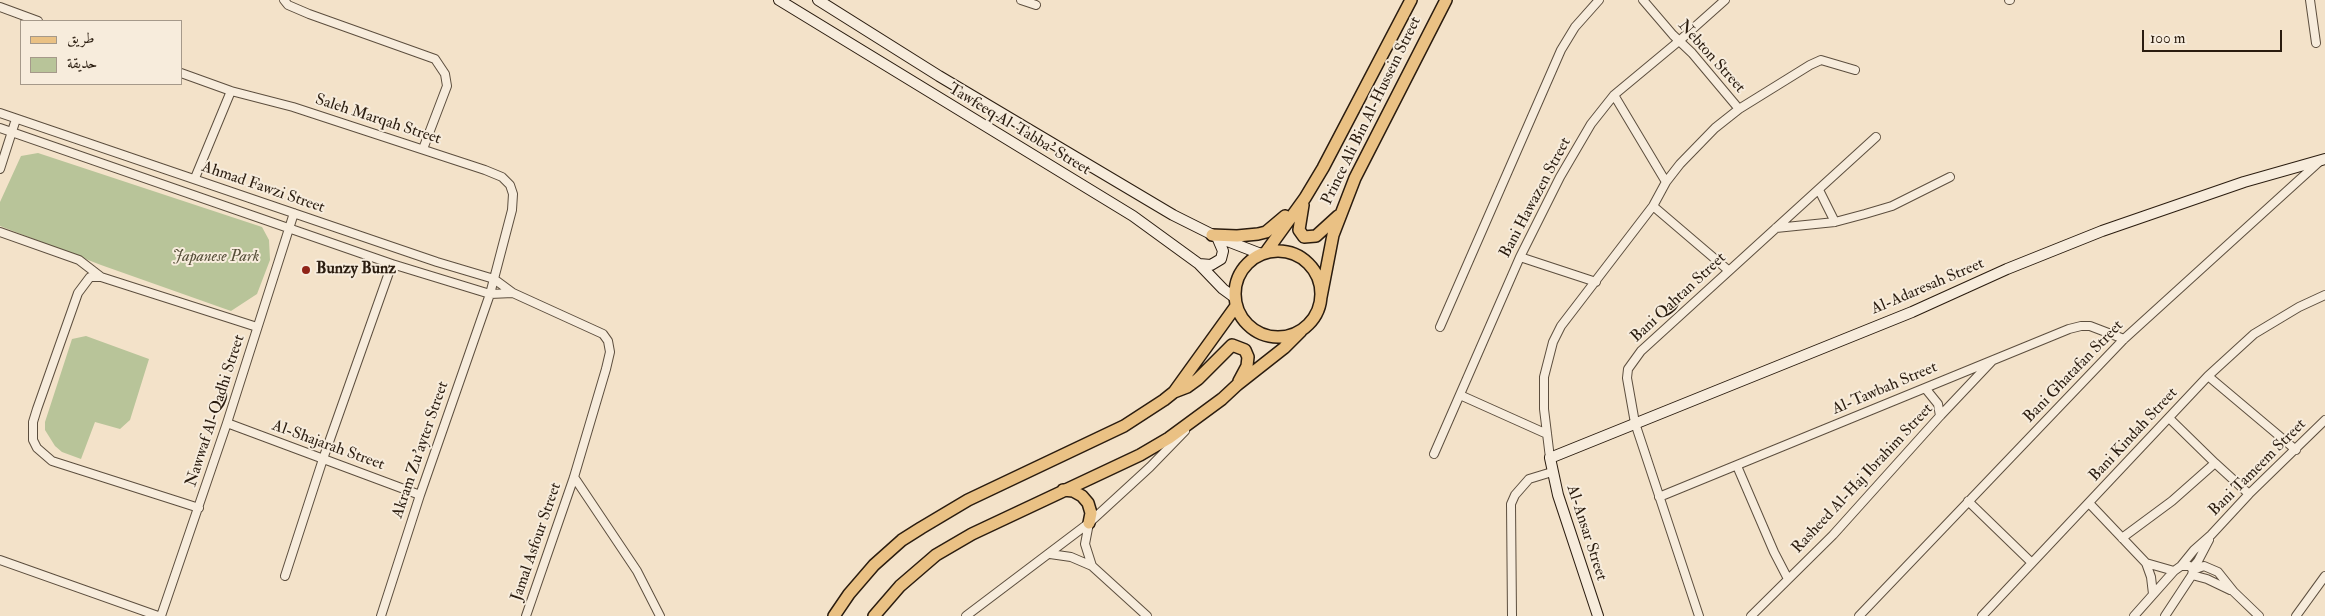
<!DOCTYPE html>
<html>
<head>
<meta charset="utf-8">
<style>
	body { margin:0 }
	#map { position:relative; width:2325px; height:616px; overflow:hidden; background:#f3e2c9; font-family:"IM FELL Double Pica",Amiri,serif }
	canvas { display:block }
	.legend { position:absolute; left:20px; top:20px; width:162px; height:65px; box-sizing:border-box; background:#f7ecdc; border:1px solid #a5998a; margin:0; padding:6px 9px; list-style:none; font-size:15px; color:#2a1c0f }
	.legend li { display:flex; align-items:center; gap:10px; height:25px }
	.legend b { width:25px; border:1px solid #a5998a }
	.scale { position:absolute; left:2142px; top:30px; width:140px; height:22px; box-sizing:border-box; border:2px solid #2a1c0f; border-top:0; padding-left:6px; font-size:15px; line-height:18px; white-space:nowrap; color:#2a1c0f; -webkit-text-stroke:4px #f7ecdc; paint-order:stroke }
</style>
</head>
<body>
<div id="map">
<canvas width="2325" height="616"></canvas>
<ul class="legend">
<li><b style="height:6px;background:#eac184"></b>طريق</li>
<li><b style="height:14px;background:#b8c499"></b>حديقة</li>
</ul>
<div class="scale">100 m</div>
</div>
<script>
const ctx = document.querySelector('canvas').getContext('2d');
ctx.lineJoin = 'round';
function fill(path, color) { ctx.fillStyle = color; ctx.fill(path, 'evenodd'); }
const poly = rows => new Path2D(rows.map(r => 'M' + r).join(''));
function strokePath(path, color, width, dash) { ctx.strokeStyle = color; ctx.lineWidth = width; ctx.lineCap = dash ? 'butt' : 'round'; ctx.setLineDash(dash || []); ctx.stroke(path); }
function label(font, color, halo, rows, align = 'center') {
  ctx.font = font + ' "IM FELL Double Pica",serif'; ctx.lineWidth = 4; ctx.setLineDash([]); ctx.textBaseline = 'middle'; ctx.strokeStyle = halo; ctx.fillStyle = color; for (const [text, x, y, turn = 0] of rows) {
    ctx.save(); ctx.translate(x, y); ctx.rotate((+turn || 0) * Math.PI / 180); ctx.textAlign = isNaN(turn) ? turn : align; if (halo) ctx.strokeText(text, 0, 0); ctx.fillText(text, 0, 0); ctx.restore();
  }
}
const green = poly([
	[38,153,262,227,269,240,270,260,257,294,231,311,101,265,0,226,0,202,21,156],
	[86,336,149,359,130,420,120,429,95,422,81,459,62,452,55,446,45,430,45,422,72,339]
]);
const street = poly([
	[284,0,288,5,309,14,435,59,445,74,447,86,423,149],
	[1021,0,1036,5],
	[1643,0,1673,35,1692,53,1739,109],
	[2009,0,2010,0],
	[2310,0,2316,43],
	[0,7,38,21],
	[181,73,231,91,293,107,485,170,502,177,510,185,513,194,512,210,490,294,420,495,381,616],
	[1614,95,1666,182],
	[0,113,437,262,494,279,513,293,603,334,608,341,610,352,606,369,574,477,526,616],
	[0,128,392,264,490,294,513,293],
	[0,169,16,119],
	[195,178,231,91],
	[1819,190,1835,222],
	[1653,206,1728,270],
	[1776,228,1835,222,1865,214,1892,206,1950,177],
	[0,232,79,260,101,277,257,327],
	[1520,257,1596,282],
	[101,277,90,277,78,293,37,409,33,422,33,440,37,448,52,461,199,508],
	[1440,327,1561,50,1575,27,1599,0],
	[2208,376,2296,450],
	[1925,388,1938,404,1940,416],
	[1460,395,1547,434],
	[2169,418,2215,463],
	[227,423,420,495],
	[1434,454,1520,257,1560,177,1591,124,1614,95,1679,41,1725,0],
	[1550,458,1544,409,1544,377,1553,342,1561,326,1653,206,1666,182,1680,164,1715,128,1739,109,1810,65,1821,60,1855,70],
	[1737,466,1774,552,1788,579],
	[574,477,637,571,660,616],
	[1659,497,2069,329,2081,326,2090,326,2124,339],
	[1968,501,2032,563],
	[2089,503,2146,563,2151,577,2153,594],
	[1089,523,1085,544,1092,566,1147,616],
	[2122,538,2172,501,2215,463,2249,494],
	[1050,554,1071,557,1092,566],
	[0,560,158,616],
	[2146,563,2174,571],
	[2181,566,2194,550,2211,535,2249,494,2325,420],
	[2192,568,2198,561,2209,540],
	[2193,570,2204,566,2218,572,2234,592,2259,616],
	[2192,575,2207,579,2230,590],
	[285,576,323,459,392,264],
	[161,616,227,423,294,213],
	[966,616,1089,523,1150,467,1185,431],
	[1512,616,1511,504,1515,495,1529,479,1552,472],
	[1699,616,1635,423,1627,378,1628,369,1641,351,1876,137],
	[1751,616,1833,535,1940,416,1992,361],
	[1859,616,2124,339,2320,161],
	[1982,616,2208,376,2254,334,2299,307,2325,295],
	[2134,616,2174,571,2181,566,2190,566,2193,570,2192,575,2165,616],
	[2296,616,2325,576]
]);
const secondary = poly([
	[779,0,1133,216,1199,264,1223,289,1234,297],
	[818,0,939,76,1173,215,1217,237,1261,254],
	[1199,264,1211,265,1221,259,1223,251,1217,237],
	[1598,616,1558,495,1550,458,1912,312,2007,269,2102,231,2244,182,2325,159]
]);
const primary = poly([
	[1303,205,1299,230,1304,237,1316,236,1338,216],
	[1212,235,1237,236,1258,234,1266,232,1285,216],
	'1235 294a43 43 0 1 1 86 0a43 43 0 1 1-86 0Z',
	[1266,252,1305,198,1323,168,1411,0],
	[1321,297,1333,235,1355,178,1446,0],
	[1174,392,1187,387,1198,379,1232,345,1245,350,1248,357,1247,366,1239,381],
	[1063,490,1073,491,1082,496,1088,503,1091,513,1089,523],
	[834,616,849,594,874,565,902,540,921,528,968,500,1124,426,1164,400,1174,392,1236,306],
	[874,616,900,586,936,555,972,534,1140,455,1169,438,1222,399,1237,385,1284,348,1301,331]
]);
const markers = [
	[306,270,5,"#8f2418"]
];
const streetNames = [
	["Nebton Street",1711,57,48],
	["Prince Ali Bin Al-Hussein Street",1372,111,-64],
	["Saleh Marqah Street",378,120,18],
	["Tawfeeq Al-Tabba’ Street",1019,130,31],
	["Ahmad Fawzi Street",263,188,19],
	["Bani Hawazen Street",1536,198,-62],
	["Al-Adaresah Street",1928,287,-23],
	["Bani Qahtan Street",1679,298,-43],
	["Bani Ghatafan Street",2074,372,-46],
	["Al-Tawbah Street",1885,389,-23],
	["Nawwaf Al-Qadhi Street",216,411,-72],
	["Bani Kindah Street",2134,435,-47],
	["Al-Shajarah Street",328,446,20],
	["Akram Zu'ayter Street",421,450,-71],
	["Bani Tameem Street",2258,468,-45],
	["Rasheed Al-Haj Ibrahim Street",1863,479,-47],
	["Al-Ansar Street",1586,533,72],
	["Jamal Asfour Street",537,542,-71]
];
const parkNames = [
	["Japanese Park",216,258]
];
const poiNames = [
	["Bunzy Bunz",316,270]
];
fill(green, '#b8c499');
strokePath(street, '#5c4e3e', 10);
strokePath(secondary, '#2a1c0f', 12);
strokePath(primary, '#2a1c0f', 14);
strokePath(street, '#f7ecdc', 8);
strokePath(secondary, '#f7ecdc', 10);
strokePath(primary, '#eac184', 11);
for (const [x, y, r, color] of markers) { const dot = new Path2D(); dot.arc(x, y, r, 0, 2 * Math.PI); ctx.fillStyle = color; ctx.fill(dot); strokePath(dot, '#f7ecdc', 2); }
label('16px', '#2a1c0f', '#f7ecdc', streetNames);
label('italic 16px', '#554e38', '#f7ecdc', parkNames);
label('bold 16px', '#2a1c0f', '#f7ecdc', poiNames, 'left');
</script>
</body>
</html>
